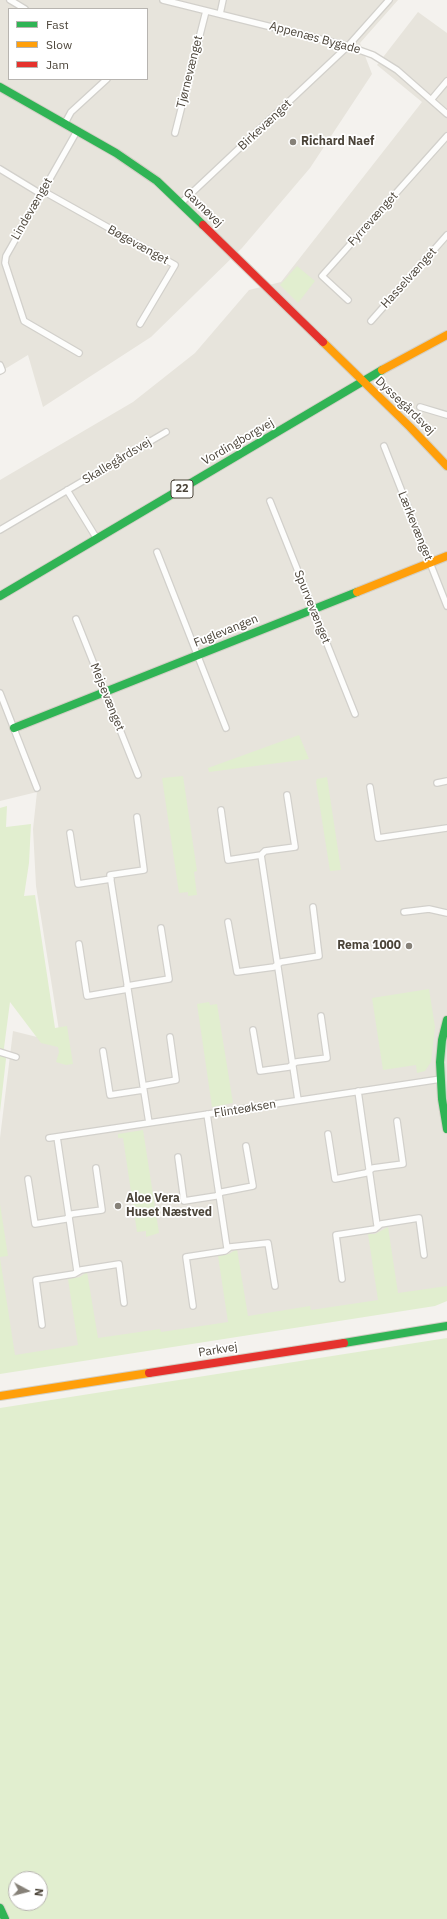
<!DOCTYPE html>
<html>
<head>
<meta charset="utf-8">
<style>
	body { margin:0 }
	#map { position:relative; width:447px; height:1919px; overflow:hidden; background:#f4f2ee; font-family:"IBM Plex Sans",sans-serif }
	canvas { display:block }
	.legend { position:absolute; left:8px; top:8px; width:140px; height:72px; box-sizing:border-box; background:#fff; border:1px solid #b7b4b0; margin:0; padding:5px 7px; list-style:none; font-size:12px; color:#4b4439 }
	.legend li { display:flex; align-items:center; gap:8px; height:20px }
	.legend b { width:20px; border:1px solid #b7b4b0 }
	.north { position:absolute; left:8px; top:1871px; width:40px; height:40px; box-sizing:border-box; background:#fff; border:1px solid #b7b4b0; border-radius:50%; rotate:97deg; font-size:11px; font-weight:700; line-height:16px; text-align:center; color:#4b4439 }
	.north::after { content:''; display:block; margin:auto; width:14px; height:18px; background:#868178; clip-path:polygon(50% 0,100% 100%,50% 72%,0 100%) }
</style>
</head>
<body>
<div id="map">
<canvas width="447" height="1919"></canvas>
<ul class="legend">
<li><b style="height:5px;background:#30b455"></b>Fast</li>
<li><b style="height:5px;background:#ff9f0a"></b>Slow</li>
<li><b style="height:5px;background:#e5322d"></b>Jam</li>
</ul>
<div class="north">N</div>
</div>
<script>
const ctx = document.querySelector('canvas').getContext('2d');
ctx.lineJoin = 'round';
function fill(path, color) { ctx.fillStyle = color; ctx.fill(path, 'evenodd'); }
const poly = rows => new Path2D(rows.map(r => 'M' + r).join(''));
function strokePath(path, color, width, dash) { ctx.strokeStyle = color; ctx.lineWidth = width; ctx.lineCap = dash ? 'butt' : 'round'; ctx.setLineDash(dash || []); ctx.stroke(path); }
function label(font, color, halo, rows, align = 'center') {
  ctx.font = font + ' "IBM Plex Sans",sans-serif'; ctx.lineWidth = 3.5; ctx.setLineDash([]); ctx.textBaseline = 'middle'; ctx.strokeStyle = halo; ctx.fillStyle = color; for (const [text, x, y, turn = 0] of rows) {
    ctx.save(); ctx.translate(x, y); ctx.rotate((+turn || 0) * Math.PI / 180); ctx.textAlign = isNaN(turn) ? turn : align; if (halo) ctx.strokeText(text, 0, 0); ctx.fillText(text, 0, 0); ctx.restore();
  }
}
const residential = poly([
	[0,0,398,0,360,43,372,74,310,168,242,248,151,337,43,407,28,355,0,372],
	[9,9,147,9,147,79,9,79],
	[418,12,447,33,447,1294,9,1364,0,1295,0,1138,13,1031,61,1043,36,886,33,829,37,792,0,801,0,480,133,402,195,353,249,290,281,282,422,102,377,65]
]);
const green = poly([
	[297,266,315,281,298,303,280,285],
	[299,735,309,759,209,772,208,768],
	[183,776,197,871,194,872,197,895,188,896,188,892,179,893,162,778],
	[327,777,341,870,330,871,316,782,317,779],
	[7,806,6,827,31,824,29,863,24,896,35,895,55,1028,67,1026,73,1064,66,1065,56,1062,59,1052,58,1047,41,1043,10,1002,4,1048,6,1059,0,1112,0,808],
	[429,989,435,1027,431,1062,425,1071,417,1073,416,1065,383,1070,372,998],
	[209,1002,210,1005,217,1004,233,1103,212,1107,197,1004],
	[143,1130,159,1233,146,1237,146,1231,137,1232,123,1138,118,1138,118,1134],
	[0,1204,8,1256,0,1257],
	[388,1227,398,1293,447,1286,447,1301,435,1306,0,1374,0,1258,15,1355,78,1345,68,1279,80,1277,87,1272,98,1338,160,1329,161,1332,228,1322,218,1256,229,1254,237,1249,248,1316,310,1306,311,1310,378,1300,368,1234,375,1234],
	[447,1338,447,1919,0,1919,0,1408],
	[16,1879,40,1879,40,1903,16,1903]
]);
const street = poly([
	[10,0,25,9],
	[163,0,348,46,373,55,397,70,447,114],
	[220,14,223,0],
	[431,100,447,81],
	[65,123,71,112,107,79],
	[77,131,6,256,5,263,24,321,79,353],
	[175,133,206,11],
	[0,169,41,194],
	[43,191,175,265,140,324],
	[181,203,348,46,389,0],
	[348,300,322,276,447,136],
	[371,321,447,235],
	[0,365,2,370,0,371],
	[420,407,447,415],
	[384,446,447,606],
	[67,490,97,539],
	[270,501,355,714],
	[0,530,166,432],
	[157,552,226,728],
	[76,619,138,775],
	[0,693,37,788],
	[437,783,447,781],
	[370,787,378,838,447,828],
	[287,795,295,847,265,851,261,855,298,1100],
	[221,810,228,860,261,855],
	[137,817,144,870,110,875,149,1123],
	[70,833,78,884,111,879],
	[404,912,429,909,447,913],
	[228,922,237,972,274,967,281,962,319,956,313,907],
	[79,944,87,996,128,989],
	[127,986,169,979,161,928],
	[253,1030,260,1071,289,1067,296,1062,327,1058,321,1016],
	[103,1051,110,1095,143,1090],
	[0,1052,16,1057],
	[143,1086,176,1080,170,1037],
	[358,1091,377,1225],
	[207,1114,227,1248],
	[328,1134,335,1179,366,1173,373,1168,403,1164,397,1121],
	[57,1137,77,1271],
	[49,1138,441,1079],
	[178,1157,184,1201,216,1196,222,1192,253,1186,246,1146],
	[28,1179,35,1224,66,1219,72,1214,102,1210,96,1168],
	[342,1279,336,1235,375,1229,381,1224,419,1218,424,1255],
	[193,1306,186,1257,225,1251,230,1247,268,1243,275,1286],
	[42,1325,36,1280,74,1274,81,1270,119,1264,124,1303]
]);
const fast = poly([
	[0,87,116,153,157,181,203,225],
	[0,596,382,370],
	[14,728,357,592],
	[447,1020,442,1040,440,1062,442,1099,447,1129],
	[344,1343,447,1326],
	[0,1908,5,1919]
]);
const slow = poly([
	[323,342,410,427,447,466],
	[382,370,447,335],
	[357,592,447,556],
	[0,1396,149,1373]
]);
const jam = poly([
	[203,225,323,342],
	[149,1373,344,1343]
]);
const markers = [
	[293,142,4,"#868178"],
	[409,946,4,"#868178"],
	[118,1206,4,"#868178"]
];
const shields = [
	[182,489,22]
];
const shieldNames = [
	["22",182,489]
];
const streetNames = [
	["Appenæs Bygade",315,38,15],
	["Tjørnevænget",190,72,-76],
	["Birkevænget",265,125,-43],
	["Gavnøvej",203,208,44],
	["Lindevænget",32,209,-60],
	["Fyrrevænget",373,219,-48],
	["Bøgevænget",138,245,29],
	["Hasselvænget",409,278,-48],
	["Dyssegårdsvej",405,406,44],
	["Vordingborgvej",238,442,-30],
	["Skallegårdsvej",117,461,-31],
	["Lærkevænget",415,526,68],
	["Spurvevænget",312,607,68],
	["Fuglevangen",226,631,-22],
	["Mejsevænget",107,697,68],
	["Flinteøksen",245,1109,-9],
	["Parkvej",218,1350,-9]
];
const poiNames = [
	["Richard Naef",301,142],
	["Rema 1000",401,946,"right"],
	["Aloe Vera",126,1199],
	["Huset Næstved",126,1213]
];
fill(residential, '#e7e4dc');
fill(green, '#e1eecf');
strokePath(street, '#d2d0cb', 8);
strokePath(fast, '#d3cfc5', 10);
strokePath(slow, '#d3cfc5', 10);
strokePath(jam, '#d3cfc5', 10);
strokePath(street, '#fdfdfc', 5.5);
strokePath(fast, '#30b455', 8);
strokePath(slow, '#ff9f0a', 8);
strokePath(jam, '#e5322d', 8);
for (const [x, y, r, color] of markers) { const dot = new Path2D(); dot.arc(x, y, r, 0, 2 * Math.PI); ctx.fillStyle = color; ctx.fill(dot); strokePath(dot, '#fff', 1.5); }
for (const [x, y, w] of shields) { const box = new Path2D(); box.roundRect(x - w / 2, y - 9, w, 18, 3); ctx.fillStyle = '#fff'; ctx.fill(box); strokePath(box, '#4b4439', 1); }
label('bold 11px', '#4b4439', null, shieldNames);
label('12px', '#4b4439', '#fff', streetNames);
label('bold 12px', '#4b4439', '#fff', poiNames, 'left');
</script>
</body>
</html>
